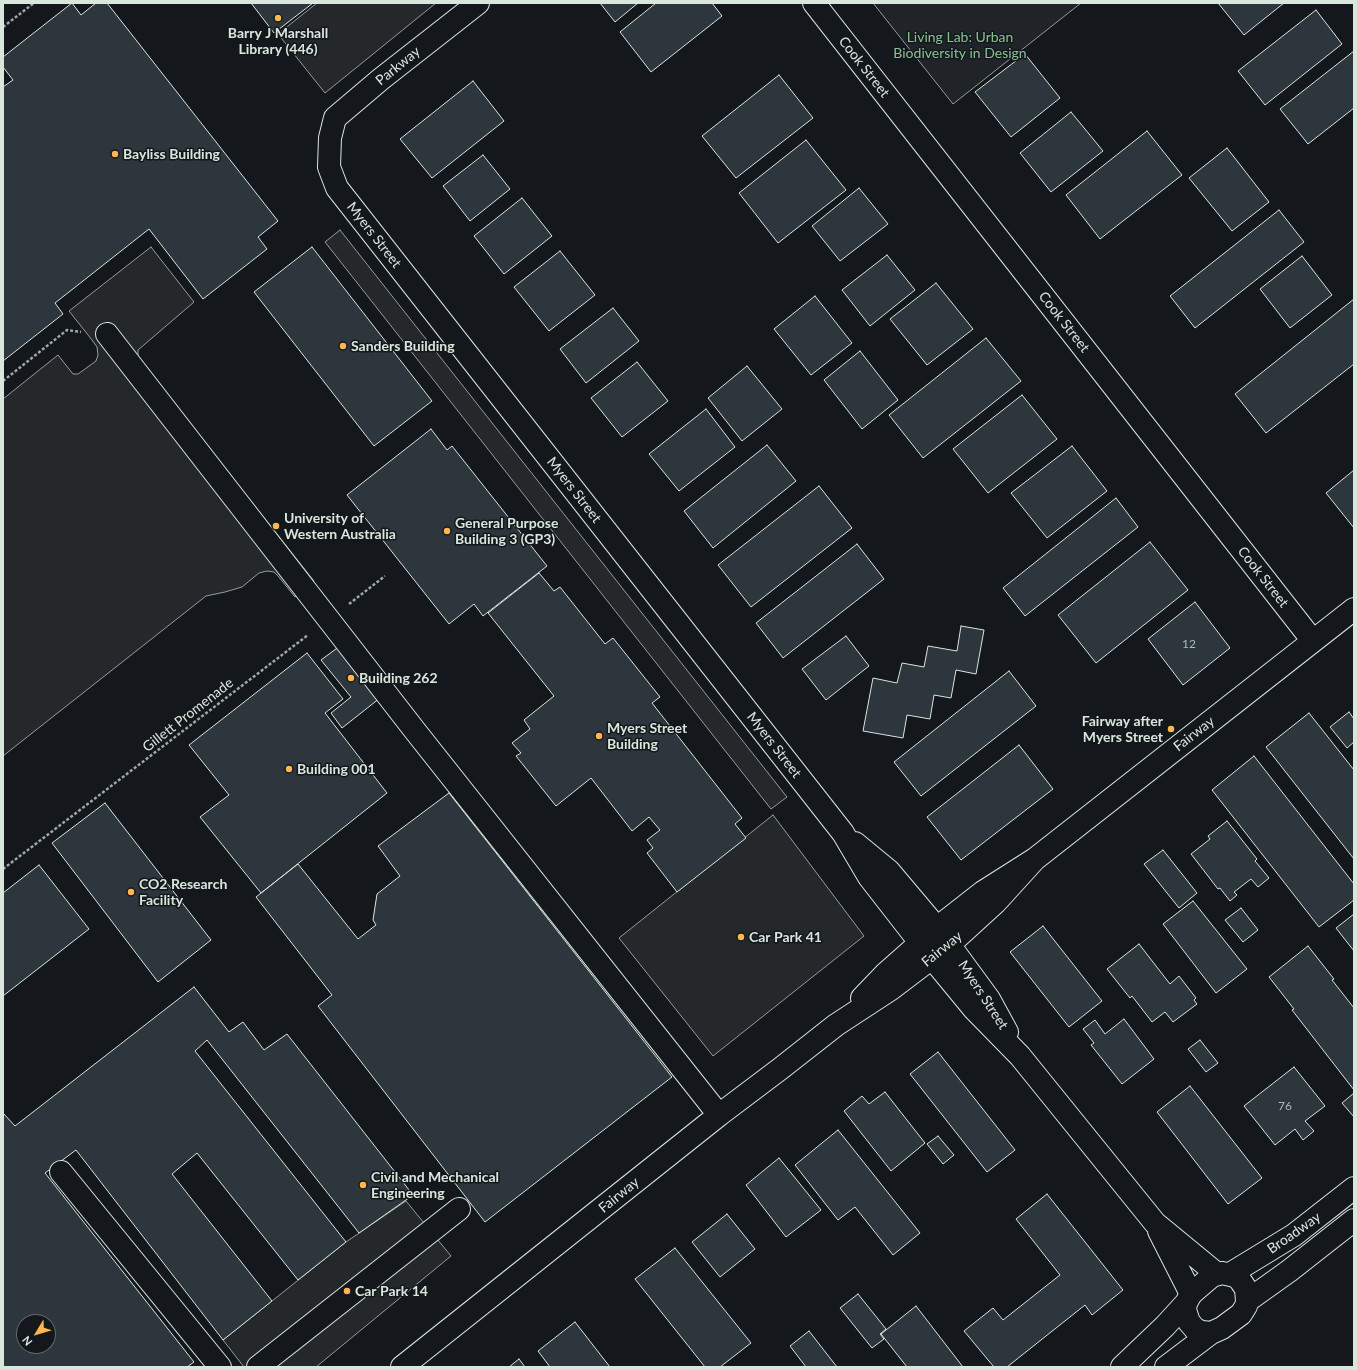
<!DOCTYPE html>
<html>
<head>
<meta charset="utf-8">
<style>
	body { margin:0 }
	#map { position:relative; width:1357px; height:1370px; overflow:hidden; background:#14181c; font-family:Lato,sans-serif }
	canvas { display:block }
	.frame { position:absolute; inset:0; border:4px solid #d8e6dc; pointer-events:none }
	.north { position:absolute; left:16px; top:1314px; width:40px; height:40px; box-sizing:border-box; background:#14181c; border:1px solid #626a69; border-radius:50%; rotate:232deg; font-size:11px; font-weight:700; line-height:16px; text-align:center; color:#d8e6dc }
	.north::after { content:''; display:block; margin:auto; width:14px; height:18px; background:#ffb74d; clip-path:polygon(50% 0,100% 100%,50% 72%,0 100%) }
</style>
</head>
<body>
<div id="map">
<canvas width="1357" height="1370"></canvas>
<div class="frame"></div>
<div class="north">N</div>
</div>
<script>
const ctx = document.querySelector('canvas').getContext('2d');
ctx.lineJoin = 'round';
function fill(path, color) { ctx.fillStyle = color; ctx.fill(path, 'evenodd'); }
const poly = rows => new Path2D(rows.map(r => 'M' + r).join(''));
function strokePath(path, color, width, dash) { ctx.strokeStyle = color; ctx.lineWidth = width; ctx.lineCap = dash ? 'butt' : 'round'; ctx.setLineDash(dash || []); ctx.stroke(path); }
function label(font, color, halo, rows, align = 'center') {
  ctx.font = font + ' Lato,sans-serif'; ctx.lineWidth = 3; ctx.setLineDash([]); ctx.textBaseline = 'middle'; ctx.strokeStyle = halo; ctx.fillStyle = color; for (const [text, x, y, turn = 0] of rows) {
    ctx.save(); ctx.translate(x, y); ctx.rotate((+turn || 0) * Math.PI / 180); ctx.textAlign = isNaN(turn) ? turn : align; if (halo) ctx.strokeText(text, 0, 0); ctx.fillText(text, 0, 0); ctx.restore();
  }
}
const green = poly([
	[873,3,1081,3,953,104,873,3]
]);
const parking = poly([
	[317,3,436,3,325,93,278,34,317,3],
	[340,230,787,797,771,809,325,242,340,230],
	[151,247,194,302,138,350,138,355,141,362,314,581,295,597,278,576,274,572,267,571,259,573,242,587,225,592,206,596,3,756,3,399,58,355,73,374,78,374,96,361,98,355,97,347,92,340,69,311,151,247],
	[773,815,864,936,713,1056,619,938,773,815],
	[406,1201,451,1256,316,1367,244,1367,223,1340,346,1242,406,1201]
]);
const building = poly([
	[72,3,81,15,96,3,107,3,278,221,258,237,267,249,203,299,149,229,55,303,63,314,3,361,3,87,13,80,3,67,3,57,72,3],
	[251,3,313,3,274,33,251,3],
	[600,3,638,3,615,22,600,3],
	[656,3,712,3,722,16,651,72,620,32,656,3],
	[1218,3,1284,3,1244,35,1218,3],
	[1316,10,1342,44,1265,105,1238,71,1316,10],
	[1354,51,1354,108,1308,144,1280,109,1354,51],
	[1025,54,1060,98,1011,137,975,92,1025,54],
	[779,75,813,118,736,178,702,136,779,75],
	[473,81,504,121,432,178,400,139,473,81],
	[1071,112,1103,151,1051,192,1020,153,1071,112],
	[1147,131,1182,175,1100,239,1066,195,1147,131],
	[806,140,846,190,778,243,739,193,806,140],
	[1227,148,1269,202,1232,231,1189,178,1227,148],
	[483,155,510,189,470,221,443,186,483,155],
	[859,188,888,224,840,261,812,226,859,188],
	[522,198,552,236,504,274,474,236,522,198],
	[1279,210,1304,242,1195,328,1170,296,1279,210],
	[312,247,432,401,374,446,254,292,312,247],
	[560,251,595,295,549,331,514,287,560,251],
	[887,255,915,290,870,326,842,290,887,255],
	[1302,256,1332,295,1290,328,1260,289,1302,256],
	[936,283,973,329,927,365,890,319,936,283],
	[815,296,852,343,811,375,774,329,815,296],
	[1354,299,1354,364,1266,433,1235,394,1354,299],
	[613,308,639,341,586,383,560,349,613,308],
	[986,338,1021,381,923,458,889,415,986,338],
	[860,351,898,400,862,429,824,380,860,351],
	[637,362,668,401,622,437,591,398,637,362],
	[747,366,782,409,742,441,708,398,747,366],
	[1022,395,1057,439,988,493,953,449,1022,395],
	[706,409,735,447,679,491,649,454,706,409],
	[431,429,447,450,452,446,547,566,483,616,474,604,449,624,347,495,431,429],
	[767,445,796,481,713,548,684,511,767,445],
	[1072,446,1107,491,1047,538,1011,493,1072,446],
	[1354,470,1354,528,1326,493,1354,470],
	[819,486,852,528,751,607,718,565,819,486],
	[1116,498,1138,527,1025,616,1003,588,1116,498],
	[1150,542,1188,590,1096,663,1058,615,1150,542],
	[857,544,884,579,783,658,756,623,857,544],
	[539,573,554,591,560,587,605,644,613,638,660,697,652,703,742,818,735,824,746,838,677,892,647,853,653,848,647,840,660,830,649,817,632,831,591,778,556,806,516,756,521,753,512,743,530,729,524,720,554,696,488,613,539,573],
	[1195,602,1230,648,1183,685,1148,639,1195,602],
	[961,626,984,630,976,674,956,670,951,698,934,695,930,719,907,715,903,738,863,731,873,678,897,683,902,663,924,667,928,646,957,651,961,626],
	[846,636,869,666,826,700,802,669,846,636],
	[340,646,380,698,342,728,331,713,351,697,321,660,340,646],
	[307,653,343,699,325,713,387,793,261,893,200,817,229,795,189,745,307,653],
	[1009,671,1036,706,921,796,894,762,1009,671],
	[1349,712,1354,719,1354,742,1347,748,1330,727,1349,712],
	[1309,713,1354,770,1354,859,1266,747,1309,713],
	[1019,745,1053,789,961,860,927,817,1019,745],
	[1254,756,1354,884,1354,900,1319,927,1212,790,1254,756],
	[449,793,672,1077,485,1222,318,1006,332,995,256,897,298,864,358,939,376,925,373,920,377,894,400,876,378,846,449,793],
	[105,803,211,940,158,982,52,843,105,803],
	[1227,821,1257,859,1255,861,1269,878,1258,887,1251,879,1234,892,1237,895,1230,901,1220,888,1218,889,1191,854,1210,839,1208,836,1227,821],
	[1163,850,1197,893,1179,908,1144,864,1163,850],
	[39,865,89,929,3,996,3,893,39,865],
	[1193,901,1247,969,1216,993,1163,924,1193,901],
	[1241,908,1258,930,1243,942,1225,920,1241,908],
	[1354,914,1354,951,1336,928,1354,914],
	[1043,926,1102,1001,1069,1027,1010,952,1043,926],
	[1139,944,1170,984,1179,976,1196,998,1194,1000,1197,1004,1173,1022,1165,1012,1152,1022,1132,996,1130,998,1107,969,1139,944],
	[1308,946,1334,979,1332,980,1354,1008,1354,1090,1292,1010,1294,1009,1269,977,1308,946],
	[194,987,229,1032,243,1022,264,1050,287,1034,413,1195,359,1233,207,1040,195,1051,346,1242,298,1280,197,1153,172,1174,272,1301,223,1340,76,1150,45,1173,194,1362,187,1367,3,1367,3,1113,15,1126,194,987],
	[24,1322,48,1322,48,1346,24,1346,24,1322],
	[1124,1019,1154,1059,1122,1084,1091,1045,1094,1043,1083,1029,1095,1020,1105,1034,1124,1019],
	[1200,1040,1218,1063,1206,1072,1188,1049,1200,1040],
	[938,1052,1015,1150,987,1172,910,1074,938,1052],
	[1294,1067,1325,1106,1305,1121,1314,1131,1303,1140,1295,1129,1275,1145,1244,1106,1294,1067],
	[1190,1086,1262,1178,1228,1204,1157,1112,1190,1086],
	[885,1092,925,1143,891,1171,844,1111,862,1096,869,1104,885,1092],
	[1354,1093,1354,1117,1342,1103,1354,1093],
	[838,1130,920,1233,893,1255,855,1207,838,1220,795,1165,838,1130],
	[938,1136,954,1155,943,1164,927,1144,938,1136],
	[779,1158,821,1210,786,1237,746,1185,779,1158],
	[1047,1194,1123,1290,1092,1315,1085,1305,1007,1367,994,1367,964,1331,993,1308,1003,1320,1060,1275,1016,1219,1047,1194],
	[727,1214,755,1249,720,1277,692,1242,727,1214],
	[675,1248,751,1343,720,1367,705,1367,635,1279,675,1248],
	[858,1294,886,1329,880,1334,884,1339,872,1348,840,1308,858,1294],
	[916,1306,963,1367,907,1367,881,1334,916,1306],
	[575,1322,610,1367,550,1367,538,1351,575,1322],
	[809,1331,837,1367,806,1367,790,1346,809,1331],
	[519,1359,525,1367,509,1367,519,1359]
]);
const path = poly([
	[3,27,34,3],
	[3,381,67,330,81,332],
	[349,604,385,576],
	[3,869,308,635]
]);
const minor = poly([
	[478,3,381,79,335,118,330,138,329,167,337,188,843,833,869,877,932,958,974,1009,1020,1056,1155,1223,1217,1274],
	[814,3,1313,641],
	[107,334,416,732,719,1115],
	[855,843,889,871,937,928,989,999,1007,1032],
	[862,998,885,974,937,928,983,892,1035,859,1354,609],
	[61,1172,220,1367],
	[1159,1231,1191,1294],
	[258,1367,459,1209],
	[402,1367,719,1115,780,1069,836,1025,891,989,949,945,995,903,1035,859]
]);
const major = poly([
	[1222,1273,1235,1276,1240,1280,1246,1289,1247,1301,1246,1306,1241,1314,1222,1328,1211,1333,1202,1332,1195,1329,1189,1322,1185,1310,1186,1303,1191,1294,1212,1276,1222,1273],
	[1230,1274,1294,1235,1354,1188],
	[1247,1301,1289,1271,1354,1220],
	[1122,1367,1165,1326,1186,1303],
	[1166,1367,1211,1333]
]);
const markers = [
	[278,18,4,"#ffb74d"],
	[115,154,4,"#ffb74d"],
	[343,346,4,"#ffb74d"],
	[276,526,4,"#ffb74d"],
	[447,531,4,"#ffb74d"],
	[351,678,4,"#ffb74d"],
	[1171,729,4,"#ffb74d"],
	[599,736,4,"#ffb74d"],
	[289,769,4,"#ffb74d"],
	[131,892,4,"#ffb74d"],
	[741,937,4,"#ffb74d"],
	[363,1185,4,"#ffb74d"],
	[347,1291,4,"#ffb74d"]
];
const numberNames = [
	["12",1189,644],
	["76",1285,1106]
];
const poiNames = [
	["Barry J Marshall",278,33,"center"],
	["Library (446)",278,49,"center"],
	["Bayliss Building",123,154],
	["Sanders Building",351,346],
	["University of",284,518],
	["Western Australia",284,534],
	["General Purpose",455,523],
	["Building 3 (GP3)",455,539],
	["Building 262",359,678],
	["Fairway after",1163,721,"right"],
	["Myers Street",1163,737,"right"],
	["Myers Street",607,728],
	["Building",607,744],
	["Building 001",297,769],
	["CO2 Research",139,884],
	["Facility",139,900],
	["Car Park 41",749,937],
	["Civil and Mechanical",371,1177],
	["Engineering",371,1193],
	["Car Park 14",355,1291]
];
const parkNames = [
	["Living Lab: Urban",960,37],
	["Biodiversity in Design",960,53]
];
const streetNames = [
	["Parkway",398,66,-39],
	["Cook Street",864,67,52],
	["Myers Street",374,235,52],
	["Cook Street",1064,322,52],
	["Myers Street",574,490,52],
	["Cook Street",1263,577,52],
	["Gillett Promenade",188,715,-38],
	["Fairway",1194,734,-38],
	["Myers Street",774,745,52],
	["Fairway",942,949,-39],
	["Myers Street",983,995,57],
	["Fairway",619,1195,-39],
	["Broadway",1294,1233,-35]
];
fill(green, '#202428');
strokePath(green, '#939e99', 1);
fill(parking, '#24282b');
strokePath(parking, '#939e99', 1);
fill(building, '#2c363c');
strokePath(building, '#d8e6dc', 1);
strokePath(minor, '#d8e6dc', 24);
strokePath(major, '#d8e6dc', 24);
strokePath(path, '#9da8a2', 2.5, [3, 2]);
strokePath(minor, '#14181c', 22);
strokePath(major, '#14181c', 22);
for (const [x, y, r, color] of markers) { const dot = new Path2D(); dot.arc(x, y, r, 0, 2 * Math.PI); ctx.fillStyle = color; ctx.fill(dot); strokePath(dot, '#14181c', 1.5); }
label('12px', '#adbab4', null, numberNames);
label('bold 14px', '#d8e6dc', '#14181c', poiNames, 'left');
label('14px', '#8ac095', '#14181c', parkNames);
label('14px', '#d8e6dc', '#14181c', streetNames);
</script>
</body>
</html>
